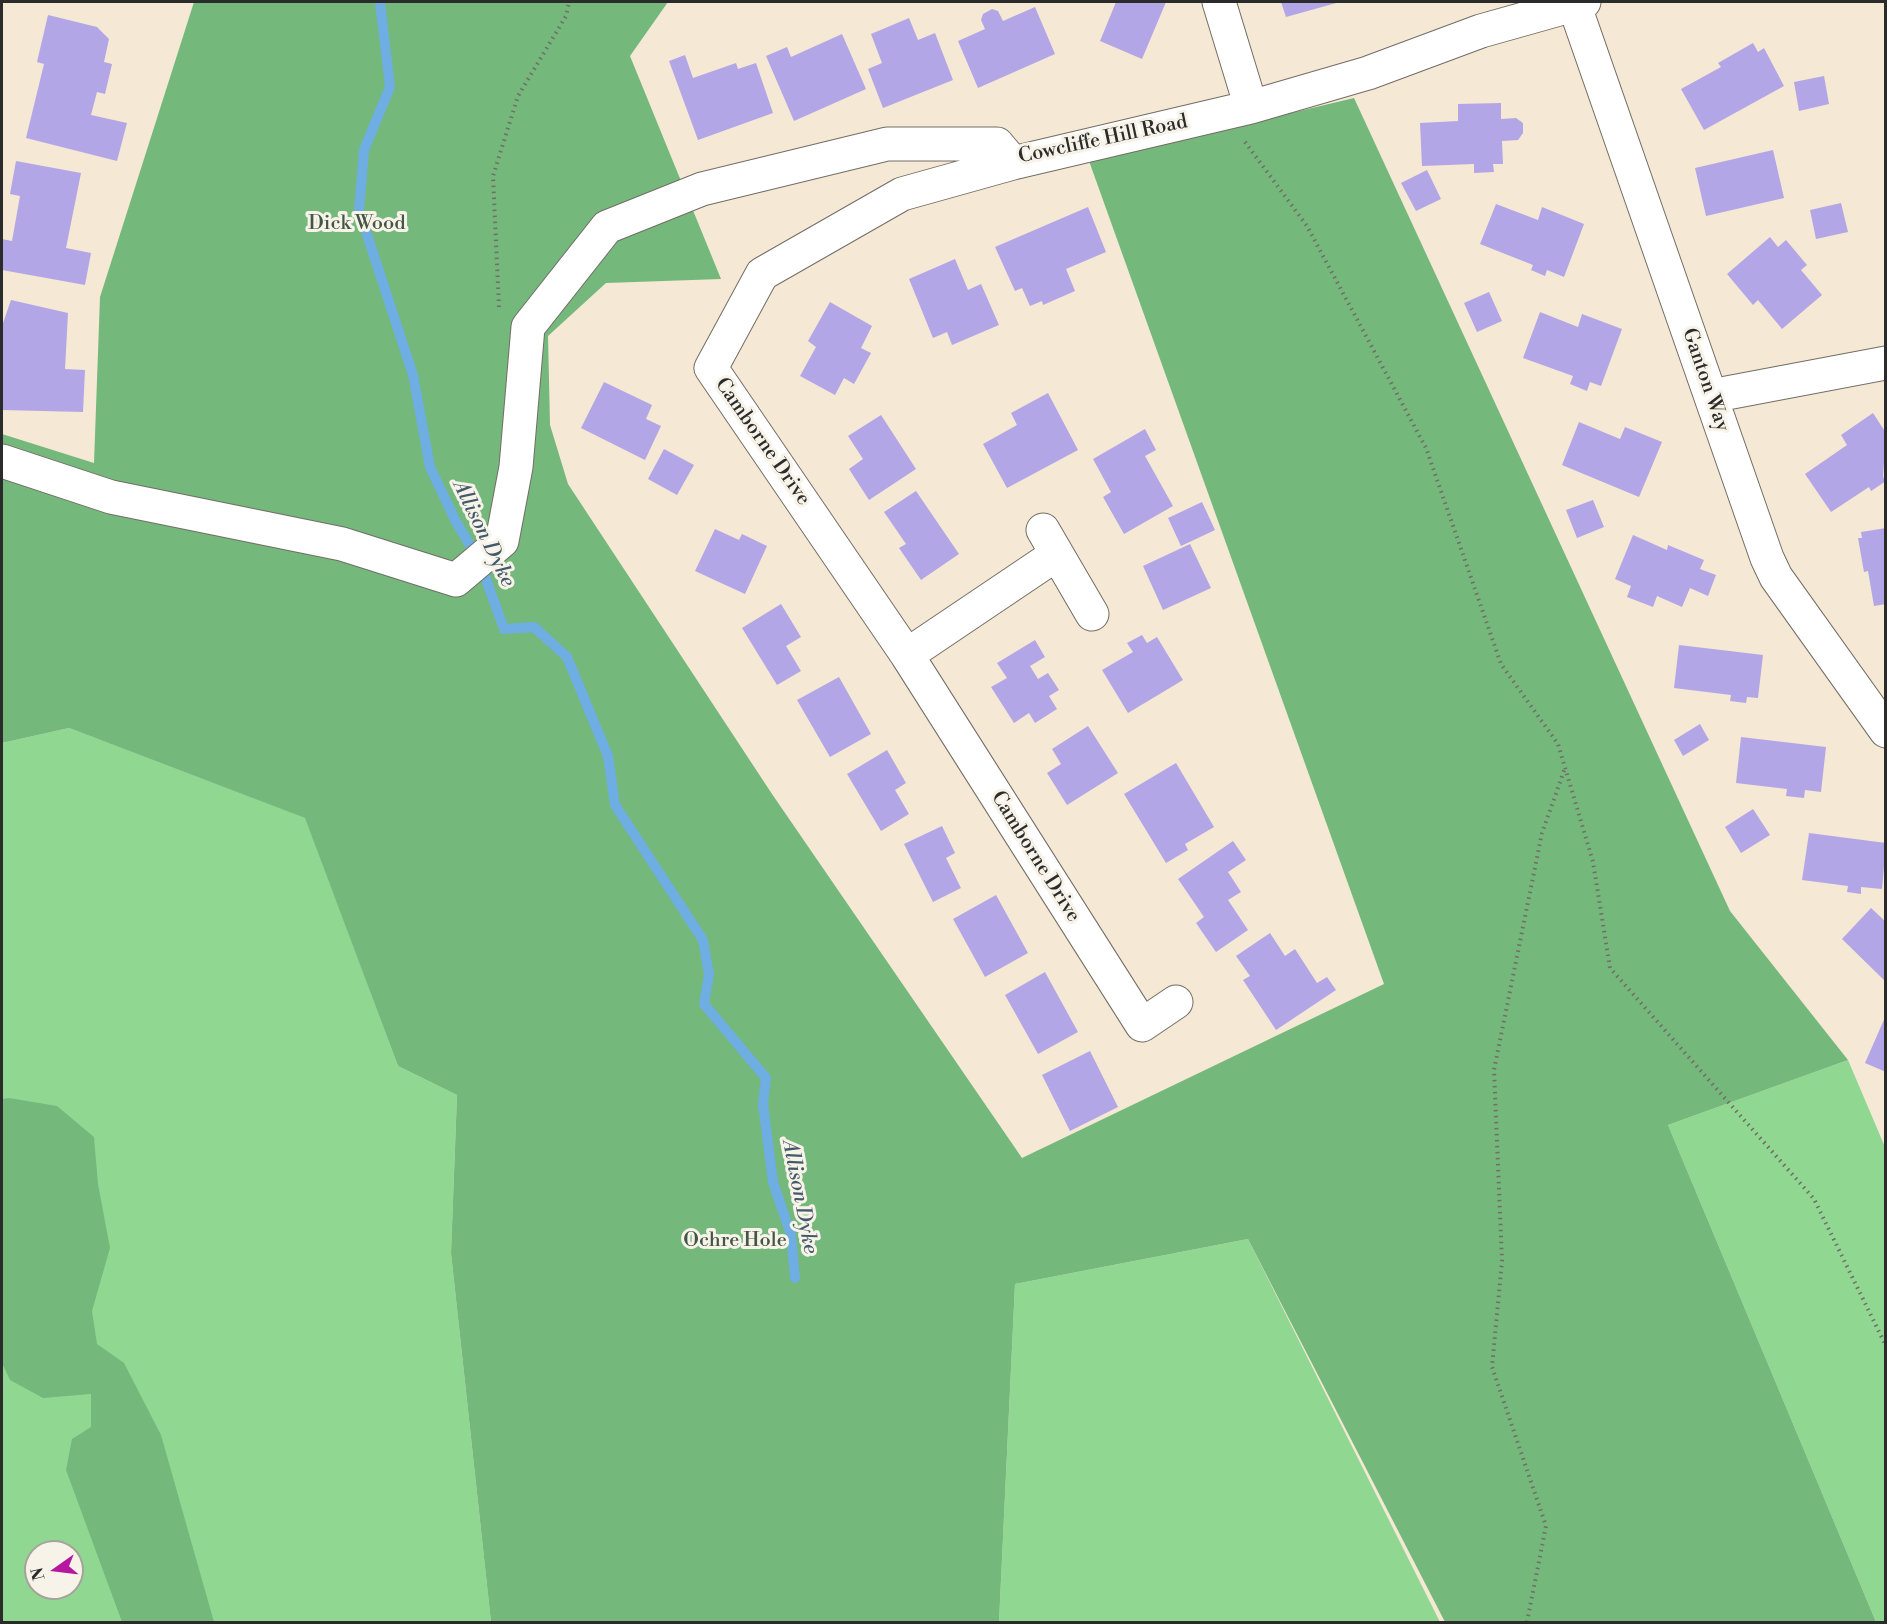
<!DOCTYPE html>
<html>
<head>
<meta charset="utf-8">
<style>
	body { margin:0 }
	#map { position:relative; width:1887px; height:1624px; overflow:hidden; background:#f5e8d4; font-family:"Libre Bodoni",serif }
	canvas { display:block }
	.frame { position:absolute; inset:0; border:3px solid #2b2b2b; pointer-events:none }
	.north { position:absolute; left:24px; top:1540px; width:60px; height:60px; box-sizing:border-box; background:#f7f3e8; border:2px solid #a5a39c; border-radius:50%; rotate:256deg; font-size:16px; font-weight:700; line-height:24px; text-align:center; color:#2b2b2b }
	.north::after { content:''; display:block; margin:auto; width:21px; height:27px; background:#b5179e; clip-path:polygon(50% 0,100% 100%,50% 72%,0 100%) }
</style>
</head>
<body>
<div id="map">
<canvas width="1887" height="1624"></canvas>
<div class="frame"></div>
<div class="north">N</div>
</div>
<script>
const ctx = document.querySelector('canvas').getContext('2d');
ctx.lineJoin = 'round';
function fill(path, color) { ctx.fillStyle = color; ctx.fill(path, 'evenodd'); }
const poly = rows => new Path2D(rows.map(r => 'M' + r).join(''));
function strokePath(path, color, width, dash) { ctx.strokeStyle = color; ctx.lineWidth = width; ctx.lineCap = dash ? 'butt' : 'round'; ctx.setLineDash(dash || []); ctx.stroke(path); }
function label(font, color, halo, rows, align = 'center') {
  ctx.font = font + ' "Libre Bodoni",serif'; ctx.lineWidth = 6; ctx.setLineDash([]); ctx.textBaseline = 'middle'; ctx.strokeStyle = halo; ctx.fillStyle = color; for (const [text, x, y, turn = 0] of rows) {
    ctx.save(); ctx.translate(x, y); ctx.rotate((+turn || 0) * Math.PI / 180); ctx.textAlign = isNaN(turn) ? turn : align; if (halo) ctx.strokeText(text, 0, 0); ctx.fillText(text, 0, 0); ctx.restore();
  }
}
const green = poly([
	[69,728,306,818,398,1066,457,1095,451,1253,491,1622,2,1622,2,743],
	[36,1552,72,1552,72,1588,36,1588],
	[1848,1060,1885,1147,1885,1622,1876,1622,1668,1125],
	[1248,1239,1440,1622,999,1622,1015,1284]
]);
const forest = poly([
	[194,2,668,2,630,56,721,279,606,283,548,336,550,425,568,484,772,794,1022,1158,1384,984,1089,161,1354,98,1730,911,1848,1060,1668,1125,1876,1622,1445,1622,1248,1239,1015,1284,999,1622,491,1622,451,1253,457,1095,398,1066,305,818,69,728,2,743,2,434,94,463,100,297],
	[9,1098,57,1106,94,1137,98,1184,110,1248,92,1311,97,1344,124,1363,161,1435,214,1622,122,1622,66,1470,72,1439,91,1427,91,1394,43,1398,10,1380,2,1363,2,1099]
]);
const stream = poly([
	[380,2,390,87,364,150,359,210,413,375,430,467,456,522,479,560,504,629,534,627,567,657,608,756,615,805,703,940,709,975,704,1004,766,1078,763,1104,773,1182,791,1235,795,1278]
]);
const building = poly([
	[1116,2,1166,2,1142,59,1100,41],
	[1281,2,1340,2,1286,17],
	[1035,7,1055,54,978,88,958,41,985,29,981,20,983,14,992,9,998,11,1003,21],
	[48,15,97,27,109,39,104,62,112,64,105,94,97,92,91,115,127,123,117,161,26,138,44,64,37,62],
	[909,18,918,40,935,33,953,80,883,108,868,69,882,63,871,34],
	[842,34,866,89,794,121,766,56,787,47,791,57],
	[1753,43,1758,52,1764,48,1784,86,1704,130,1681,89,1721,67,1718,63],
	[685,55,693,78,736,63,738,69,756,63,773,113,698,140,669,61],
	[1824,76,1829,104,1799,111,1794,82],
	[1501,103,1501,119,1516,118,1523,123,1523,133,1518,140,1502,141,1503,164,1493,164,1494,172,1474,173,1474,164,1422,166,1420,123,1458,121,1458,104],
	[1773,150,1784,198,1706,216,1695,168],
	[16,161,81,173,66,248,91,253,85,285,2,270,2,239,12,241,20,196,10,194],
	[1427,170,1441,199,1416,211,1401,183],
	[1841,203,1848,232,1816,239,1810,210],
	[1496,204,1538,220,1542,207,1584,224,1564,277,1547,270,1545,276,1531,270,1533,265,1480,244],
	[1088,207,1106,252,1066,269,1075,291,1043,305,1042,301,1030,306,1022,288,1015,291,995,247],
	[1770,237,1778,247,1786,240,1807,265,1801,270,1822,295,1782,329,1758,300,1753,305,1727,274],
	[955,259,968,290,981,284,999,325,952,345,947,332,933,338,909,279],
	[1489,292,1502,321,1477,332,1464,303],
	[11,300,68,313,65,369,85,370,83,412,2,410,3,323],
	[830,302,872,326,861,348,871,353,854,384,844,378,835,395,800,376,816,347,808,341],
	[1540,312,1578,327,1582,314,1622,329,1601,386,1590,382,1587,391,1570,384,1573,376,1523,358],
	[604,382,652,405,646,419,661,426,645,460,581,428],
	[1048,393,1078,450,1007,488,983,444,1017,425,1011,413],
	[1873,413,1886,433,1883,477,1886,481,1871,491,1869,487,1831,512,1805,474,1847,445,1841,435],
	[881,415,916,469,869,500,849,469,863,459,848,436],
	[1579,422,1620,439,1625,427,1662,442,1639,497,1562,465],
	[1145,429,1156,450,1145,456,1173,506,1124,534,1103,497,1111,492,1093,459],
	[664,449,694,465,677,495,648,479],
	[916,491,959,554,921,580,899,548,906,544,884,512],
	[1593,500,1604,527,1577,538,1566,510],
	[1202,502,1215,530,1181,546,1168,518],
	[1886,528,1886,604,1874,606,1868,571,1864,572,1858,538,1862,538,1861,532],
	[715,529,739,540,742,534,767,546,745,594,695,571],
	[1633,535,1667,550,1668,545,1704,560,1700,569,1716,575,1708,596,1690,588,1682,607,1657,596,1653,607,1627,597,1631,586,1615,579],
	[1190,544,1211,588,1163,610,1143,566],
	[781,604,801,637,786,646,801,671,777,685,742,628],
	[1142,635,1147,643,1157,637,1183,680,1128,713,1102,670,1133,652,1127,643],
	[1035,640,1045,657,1030,666,1038,679,1048,673,1059,690,1049,696,1057,709,1035,723,1029,713,1014,723,991,687,1007,678,997,663],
	[1679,645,1763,655,1758,698,1747,697,1746,703,1730,701,1731,695,1674,688],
	[839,677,871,734,830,757,797,700],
	[1700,724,1709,740,1683,756,1674,740],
	[1088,726,1118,773,1067,805,1047,773,1061,764,1052,749],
	[1741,737,1826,747,1821,792,1805,790,1804,798,1786,796,1787,789,1736,783],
	[887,750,906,783,895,790,909,814,881,831,847,774],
	[1176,763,1214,827,1185,844,1188,850,1166,863,1124,794],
	[1753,809,1770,835,1741,853,1725,827],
	[942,826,955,853,946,858,961,888,933,902,904,844],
	[1809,833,1886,843,1882,889,1861,887,1861,894,1847,892,1848,886,1802,880],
	[1233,841,1246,860,1228,872,1241,892,1228,900,1248,930,1216,952,1196,923,1204,917,1178,879],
	[996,895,1028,953,985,977,953,919],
	[1871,908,1886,922,1886,982,1842,939],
	[1270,933,1285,956,1295,949,1317,983,1327,977,1336,990,1276,1030,1243,980,1250,976,1236,956],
	[1045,972,1078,1032,1038,1054,1005,995],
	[1886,1015,1886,1072,1865,1063],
	[1090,1051,1118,1107,1070,1131,1042,1075]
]);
const path = poly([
	[1245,142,1307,226,1426,448,1501,664,1558,744,1593,862,1610,968,1814,1199,1886,1346],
	[499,307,493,176,518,96,566,16,569,2],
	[1527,1622,1546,1526,1492,1367,1502,1261,1494,1070,1542,833,1565,768]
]);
const minor = poly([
	[1219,2,1251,107],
	[1574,4,1767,558,1776,577,1886,731],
	[1013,163,902,194,762,274,711,368,907,655,1142,1025,1176,1002],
	[1711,396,1886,363],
	[2,461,111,497,342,544,456,580,502,541,516,467,528,327,607,227,702,189,887,144,997,144,1013,163,1251,107,1368,73,1481,31,1584,2],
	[1043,530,1057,554],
	[907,655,1057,554,1092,614]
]);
const streetNames = [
	["Cowcliffe Hill Road",1103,140,-12],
	["Ganton Way",1705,380,71],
	["Camborne Drive",762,442,55],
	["Camborne Drive",1035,857,58]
];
const parkNames = [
	["Dick Wood",357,224],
	["Ochre Hole",735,1241]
];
const waterNames = [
	["Allison Dyke",483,534,64],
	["Allison Dyke",799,1197,79]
];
fill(green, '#90d892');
fill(forest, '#74b87c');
strokePath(stream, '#6faee2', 10);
fill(building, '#b3a6e6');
strokePath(minor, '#726d66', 35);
strokePath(path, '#726d66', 4, [1.5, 4.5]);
strokePath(minor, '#fff', 33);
label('20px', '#2b2b2b', '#f7f3e8', streetNames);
label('20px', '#445645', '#f7f3e8', parkNames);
label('italic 21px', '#43596b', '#f7f3e8', waterNames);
</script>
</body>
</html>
